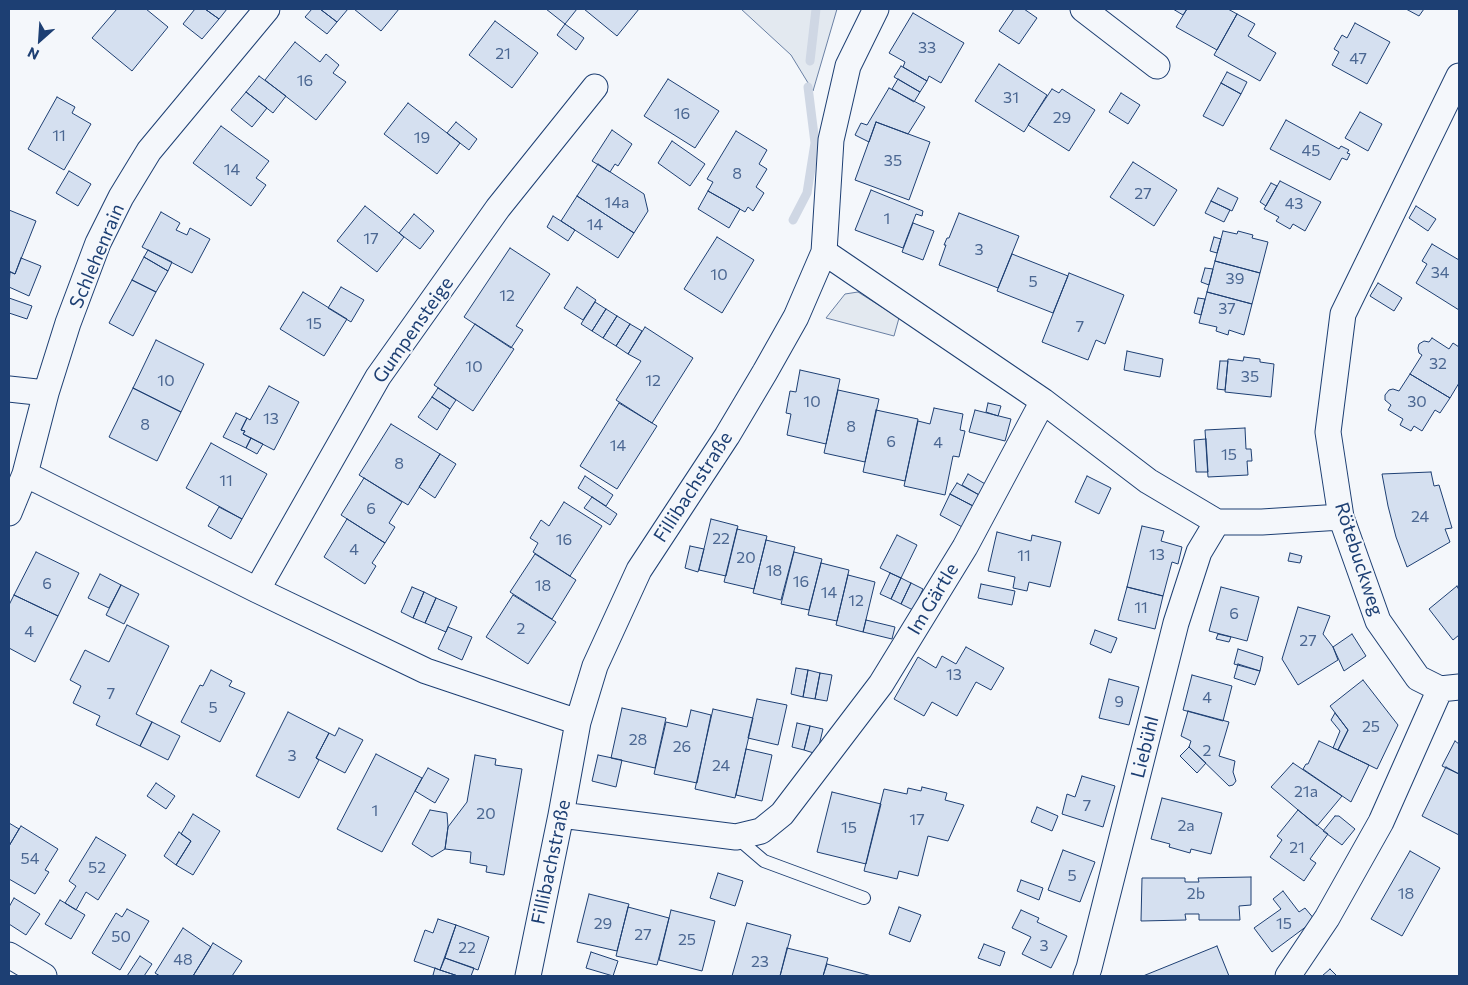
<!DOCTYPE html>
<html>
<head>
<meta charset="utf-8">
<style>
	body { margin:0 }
	#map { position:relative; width:1468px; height:985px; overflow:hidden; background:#f4f7fb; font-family:Commissioner,sans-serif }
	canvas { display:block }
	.frame { position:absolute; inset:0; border:10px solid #1d3f73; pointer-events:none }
	.north { position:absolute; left:15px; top:15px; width:50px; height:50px; -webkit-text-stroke:4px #f4f7fb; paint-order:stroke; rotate:206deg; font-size:14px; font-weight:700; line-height:20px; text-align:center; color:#1d3f73 }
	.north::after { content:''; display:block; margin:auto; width:18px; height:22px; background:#1d3f73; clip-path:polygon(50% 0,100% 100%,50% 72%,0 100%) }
</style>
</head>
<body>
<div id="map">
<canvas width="1468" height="985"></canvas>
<div class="frame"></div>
<div class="north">N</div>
</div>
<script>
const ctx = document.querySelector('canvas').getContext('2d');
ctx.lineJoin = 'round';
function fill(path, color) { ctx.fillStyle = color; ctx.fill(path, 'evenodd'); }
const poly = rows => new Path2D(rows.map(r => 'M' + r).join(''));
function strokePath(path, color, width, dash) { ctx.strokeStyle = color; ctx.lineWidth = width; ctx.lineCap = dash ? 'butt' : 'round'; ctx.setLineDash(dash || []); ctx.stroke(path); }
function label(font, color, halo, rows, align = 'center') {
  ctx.font = font + ' Commissioner,sans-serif'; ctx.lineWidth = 4; ctx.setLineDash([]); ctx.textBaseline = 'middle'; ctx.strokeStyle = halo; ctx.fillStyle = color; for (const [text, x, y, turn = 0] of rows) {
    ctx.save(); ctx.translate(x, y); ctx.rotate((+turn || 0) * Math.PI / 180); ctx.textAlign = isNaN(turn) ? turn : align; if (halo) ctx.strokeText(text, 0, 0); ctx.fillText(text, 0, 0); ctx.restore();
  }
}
const green = poly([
	[741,9,837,9,813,91,791,55,741,9],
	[858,292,899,318,894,336,826,318,845,294,858,292]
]);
const stream = poly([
	[810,61,816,9],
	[793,220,807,193,815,143,808,87]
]);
const building = poly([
	[117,9,146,9,168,27,132,71,92,38,117,9],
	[195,9,205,9,219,19,202,39,183,24,195,9],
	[205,9,227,9,219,19,205,9],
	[312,9,320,9,337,22,327,34,305,17,312,9],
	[320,9,348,9,337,22,320,9],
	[354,9,399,9,381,31,354,9],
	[546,9,577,9,565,24,546,9],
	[584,9,639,9,617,36,584,9],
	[1014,9,1024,9,1037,18,1019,44,999,31,1014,9],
	[1173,9,1187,9,1183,15,1173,9],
	[1187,9,1228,9,1237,14,1217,50,1176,27,1187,9],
	[1406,9,1424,9,1419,16,1406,9],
	[913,13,964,43,941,83,929,76,927,81,903,67,905,62,889,53,913,13],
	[1237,14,1255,24,1248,36,1276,53,1260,81,1214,55,1237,14],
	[495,21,538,53,512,88,469,55,495,21],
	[1355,23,1390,42,1367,84,1332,65,1339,52,1334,49,1342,35,1347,38,1355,23],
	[565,24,584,38,576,50,557,35,565,24],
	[295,42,320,62,326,54,339,65,333,73,346,82,316,120,265,80,295,42],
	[999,64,1047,95,1024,132,975,101,999,64],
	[901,66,927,81,920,92,894,77,901,66],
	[1227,72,1247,82,1241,94,1221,83,1227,72],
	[259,76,286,96,273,113,246,92,259,76],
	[668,79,719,111,695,148,644,116,668,79],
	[898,79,920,92,914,102,892,89,898,79],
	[1221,83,1241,94,1223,126,1203,116,1221,83],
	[889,88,925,107,908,134,876,122,869,142,855,135,861,123,867,125,889,88],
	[1052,89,1059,93,1062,89,1095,110,1069,151,1028,125,1052,89],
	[246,92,267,108,252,127,231,110,246,92],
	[1121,93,1140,105,1128,124,1109,112,1121,93],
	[57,97,75,107,72,113,91,124,64,170,28,149,57,97],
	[408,103,460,143,437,174,384,134,408,103],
	[1360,112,1382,124,1368,151,1345,138,1360,112],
	[1286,120,1339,149,1341,146,1349,150,1347,153,1350,154,1347,160,1342,158,1330,180,1270,149,1286,120],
	[456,122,477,139,469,150,447,133,456,122],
	[876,122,930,142,909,200,855,180,876,122],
	[221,126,269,161,256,178,266,185,251,206,193,163,221,126],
	[612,130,632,144,618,166,615,164,610,172,592,161,612,130],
	[736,131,767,150,759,164,767,169,756,187,764,193,753,211,748,207,745,212,708,191,713,182,707,179,736,131],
	[672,141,705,164,690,186,658,163,672,141],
	[1133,162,1177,190,1154,226,1110,197,1133,162],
	[598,164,644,194,648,211,634,233,577,196,598,164],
	[69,171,91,184,78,206,56,193,69,171],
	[1280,181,1321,202,1305,231,1293,224,1290,229,1276,221,1279,217,1264,209,1280,181],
	[1271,183,1277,186,1266,206,1260,202,1271,183],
	[1218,188,1238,198,1232,211,1211,201,1218,188],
	[871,190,923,211,922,216,916,214,903,248,855,230,871,190],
	[708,191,740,209,729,228,698,209,708,191],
	[577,196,634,233,618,258,561,221,577,196],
	[1211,201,1230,210,1224,222,1205,213,1211,201],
	[365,206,404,237,377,272,337,241,365,206],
	[1416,206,1436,219,1428,231,1409,218,1416,206],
	[9,210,36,221,15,274,9,271,9,210],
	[161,212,180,223,176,230,187,235,190,228,210,239,192,273,142,247,161,212],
	[959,213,1019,236,998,288,939,265,946,245,944,245,947,238,949,238,959,213],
	[414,214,434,231,420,249,399,233,414,214],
	[553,216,575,230,568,241,547,227,553,216],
	[913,223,934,231,923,260,902,252,913,223],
	[1223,231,1237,234,1238,231,1253,235,1252,238,1268,242,1260,273,1215,261,1223,231],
	[717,237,754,260,722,313,684,289,717,237],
	[1214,237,1221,239,1217,253,1210,251,1214,237],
	[1432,244,1459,260,1459,310,1416,283,1427,264,1422,261,1432,244],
	[510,248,550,274,516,326,523,330,511,348,464,317,510,248],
	[148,250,172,262,168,271,144,257,148,250],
	[1012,254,1068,276,1053,313,997,291,1012,254],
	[144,257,168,271,156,292,132,280,144,257],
	[21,258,41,266,29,296,9,287,10,272,15,274,21,258],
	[1215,261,1260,273,1252,304,1207,292,1215,261],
	[1205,268,1213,269,1209,285,1201,282,1205,268],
	[1069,273,1124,295,1105,344,1096,340,1088,360,1042,342,1069,273],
	[132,280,156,292,133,336,109,323,132,280],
	[1378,283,1402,298,1394,311,1370,296,1378,283],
	[341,287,364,300,351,322,328,308,341,287],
	[577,287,596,300,583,320,564,308,577,287],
	[303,292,347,319,324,356,280,329,303,292],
	[1207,292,1252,304,1244,335,1229,330,1228,335,1216,331,1217,327,1199,323,1207,292],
	[9,298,32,306,27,319,9,313,9,298],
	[1198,298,1205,299,1201,315,1194,313,1198,298],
	[595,302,606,309,592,331,581,324,595,302],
	[606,309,617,316,603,338,592,331,606,309],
	[617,316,630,324,616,346,603,338,617,316],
	[475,324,514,349,473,411,434,385,475,324],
	[630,324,642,331,628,354,616,346,630,324],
	[645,327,693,358,652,423,616,400,641,361,628,354,645,327],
	[1432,338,1449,349,1453,343,1459,347,1459,383,1450,398,1410,374,1422,355,1419,353,1418,348,1419,344,1424,341,1429,342,1432,338],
	[156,340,204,364,181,412,133,388,156,340],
	[1127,351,1163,359,1160,377,1124,370,1127,351],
	[1244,357,1260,359,1260,362,1274,364,1271,397,1225,392,1228,359,1243,361,1244,357],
	[1220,361,1228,361,1225,390,1217,389,1220,361],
	[800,370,840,379,826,444,787,435,791,414,786,413,790,391,796,392,800,370],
	[1410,374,1450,398,1440,413,1435,410,1422,431,1414,426,1411,431,1400,425,1403,419,1388,410,1391,405,1385,400,1385,395,1389,390,1393,389,1399,391,1410,374],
	[269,386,299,402,274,450,243,434,245,431,241,430,247,418,250,420,269,386],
	[133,388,181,412,157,461,109,437,133,388],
	[438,388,456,400,450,409,432,397,438,388],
	[838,390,879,399,865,462,824,453,838,390],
	[432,397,450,409,437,430,418,417,432,397],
	[619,403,657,426,617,489,580,466,619,403],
	[988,403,1001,406,998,416,986,412,988,403],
	[934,408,963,414,960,430,965,431,959,457,953,456,945,495,904,486,918,421,930,424,934,408],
	[876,410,918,419,905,481,863,472,876,410],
	[975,410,1011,419,1005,441,969,432,975,410],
	[236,413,247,418,241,430,245,431,243,434,251,438,246,448,223,437,236,413],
	[391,424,440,454,408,505,359,475,391,424],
	[1245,428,1246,449,1251,449,1252,461,1247,461,1248,475,1208,477,1205,430,1245,428],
	[251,438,263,444,257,454,246,448,251,438],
	[1206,439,1208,472,1196,472,1194,440,1206,439],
	[211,443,267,474,242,519,186,488,211,443],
	[440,454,456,464,435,498,419,487,440,454],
	[1431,472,1434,486,1439,485,1452,528,1445,529,1450,542,1407,567,1396,537,1388,506,1382,474,1431,472],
	[968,474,987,485,981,496,962,485,968,474],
	[585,476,613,495,606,506,578,488,585,476],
	[1087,476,1111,488,1099,514,1075,502,1087,476],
	[364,478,402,502,389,523,395,527,385,543,341,515,364,478],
	[957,483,981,496,975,507,950,494,957,483],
	[950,494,975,507,964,528,940,515,950,494],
	[592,497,617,514,610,525,584,508,592,497],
	[564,502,602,526,570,576,533,552,538,543,530,538,541,520,549,526,564,502],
	[219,507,242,519,231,539,208,526,219,507],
	[347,519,385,543,372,563,376,566,365,584,324,557,347,519],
	[711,519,738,526,726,576,699,570,711,519],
	[1142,526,1164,531,1161,541,1182,547,1178,564,1172,562,1163,596,1127,587,1142,526],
	[737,529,767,536,754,589,724,582,737,529],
	[997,532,1031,541,1032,535,1061,542,1050,587,1029,582,1027,591,1013,588,1015,577,988,571,997,532],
	[897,535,917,545,901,578,880,568,897,535],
	[766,540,795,547,781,600,753,593,766,540],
	[690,546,704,549,698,572,685,568,690,546],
	[36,552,79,573,58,616,14,595,36,552],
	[794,552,822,559,809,610,781,604,794,552],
	[1290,553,1302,556,1300,563,1288,561,1290,553],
	[535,554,576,580,552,619,510,592,535,554],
	[821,563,849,570,837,621,808,615,821,563],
	[890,573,901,578,891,599,880,594,890,573],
	[100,574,121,585,109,608,88,598,100,574],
	[848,575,875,582,863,632,836,625,848,575],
	[901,578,911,583,901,604,891,599,901,578],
	[911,583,923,589,913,610,901,604,911,583],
	[981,584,1015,591,1012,605,978,598,981,584],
	[121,585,139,594,124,624,106,615,121,585],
	[1457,586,1459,590,1459,635,1453,640,1429,609,1457,586],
	[412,587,424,592,413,618,401,612,412,587],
	[1127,587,1163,596,1155,629,1118,620,1127,587],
	[1221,587,1259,597,1247,641,1209,631,1221,587],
	[424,592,436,598,425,623,413,618,424,592],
	[14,595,58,616,35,662,9,648,9,605,14,595],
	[513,595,556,622,528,664,486,637,513,595],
	[436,598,457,607,446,632,425,623,436,598],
	[1298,607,1330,616,1323,634,1333,647,1338,660,1298,685,1282,659,1298,607],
	[866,620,895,627,892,639,863,632,866,620],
	[127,625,169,646,136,714,152,722,140,746,96,725,100,716,73,703,81,686,70,680,85,650,109,662,127,625],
	[448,627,472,637,462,660,438,649,448,627],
	[1095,630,1117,638,1111,653,1090,644,1095,630],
	[1218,634,1231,637,1229,642,1216,639,1218,634],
	[1352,634,1366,656,1344,671,1333,647,1352,634],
	[966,647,1004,668,991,690,976,682,957,716,932,702,924,716,894,699,918,657,936,668,942,656,956,664,966,647],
	[1238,649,1263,657,1260,671,1234,664,1238,649],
	[1238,664,1260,671,1255,685,1234,678,1238,664],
	[796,668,808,670,803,697,791,694,796,668],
	[211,670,232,681,229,686,245,693,220,742,181,722,200,685,203,686,211,670],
	[808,670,820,673,815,699,803,697,808,670],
	[820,673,832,675,827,701,815,699,820,673],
	[1192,675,1232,686,1223,721,1183,710,1192,675],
	[1109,679,1139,687,1129,725,1099,718,1109,679],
	[1363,680,1398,725,1377,769,1338,750,1348,730,1330,706,1363,680],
	[757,699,787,705,778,745,748,738,757,699],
	[622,708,666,718,655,768,611,758,622,708],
	[713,709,753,718,735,798,695,789,713,709],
	[691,710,711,715,697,783,654,774,666,722,687,727,691,710],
	[1188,711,1229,722,1219,756,1235,761,1233,772,1236,781,1233,785,1229,786,1189,747,1191,741,1181,736,1188,711],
	[288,712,329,733,316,758,319,760,299,798,256,776,288,712],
	[1335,713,1348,730,1338,750,1333,748,1340,731,1331,720,1335,713],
	[152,722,180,736,168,760,140,746,152,722],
	[797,723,810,726,804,750,792,747,797,723],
	[810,726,823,729,817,754,804,750,810,726],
	[339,728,363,740,345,773,316,758,329,733,335,736,339,728],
	[1319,741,1369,765,1351,802,1303,769,1306,764,1308,764,1319,741],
	[1455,741,1459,744,1459,774,1442,766,1455,741],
	[1189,747,1206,763,1197,773,1180,756,1189,747],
	[746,749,772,755,762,801,736,795,746,749],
	[376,754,422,778,382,852,337,829,376,754],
	[475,755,496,759,495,765,522,769,504,875,486,872,487,866,470,863,471,852,445,849,448,827,467,802,475,755],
	[598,755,622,760,616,787,592,781,598,755],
	[1293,763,1342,796,1317,826,1271,787,1293,763],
	[1446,767,1459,774,1459,835,1422,816,1446,767],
	[428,768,449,779,435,803,415,791,428,768],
	[1082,776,1115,786,1103,827,1062,814,1067,794,1075,797,1082,776],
	[156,783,175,796,166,809,147,796,156,783],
	[922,787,947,793,945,800,964,805,948,841,928,836,918,876,899,871,897,879,864,871,884,789,907,794,908,788,921,791,922,787],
	[832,792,881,804,866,864,817,852,832,792],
	[1162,798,1222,813,1211,854,1191,849,1190,853,1169,847,1170,844,1151,839,1162,798],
	[1037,807,1058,816,1052,831,1031,822,1037,807],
	[430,810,447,813,448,827,445,849,432,857,412,844,430,810],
	[1298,810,1328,834,1310,859,1316,863,1304,881,1270,857,1282,840,1277,836,1298,810],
	[193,814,220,831,193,875,176,865,191,841,181,834,193,814],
	[1335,816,1339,816,1355,829,1342,845,1323,831,1335,816],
	[9,823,19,829,9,846,9,823],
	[21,826,58,849,45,870,49,872,35,894,9,879,9,846,21,826],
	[179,832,191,841,176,865,164,856,179,832],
	[96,837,126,855,98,900,86,892,76,910,65,903,76,886,69,881,96,837],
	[1063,850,1095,862,1080,902,1048,890,1063,850],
	[1410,851,1440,868,1402,936,1371,919,1410,851],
	[718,873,743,881,735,906,710,898,718,873],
	[1251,877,1251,905,1239,906,1240,920,1199,920,1199,914,1185,914,1186,920,1141,921,1142,878,1185,878,1185,882,1199,882,1198,878,1251,877],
	[1021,880,1043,888,1039,900,1017,891,1021,880],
	[1283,891,1299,912,1305,908,1315,920,1272,952,1254,928,1281,909,1273,899,1283,891],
	[589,894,629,904,617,951,577,942,589,894],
	[14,898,40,914,26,935,9,924,9,907,14,898],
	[60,900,85,915,71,939,45,924,60,900],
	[628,907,669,918,657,965,616,956,628,907],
	[899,907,921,915,910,942,889,934,899,907],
	[127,909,149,921,120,970,92,953,116,913,122,917,127,909],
	[671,910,715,921,702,971,659,960,671,910],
	[1021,910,1039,918,1037,922,1067,936,1051,968,1022,954,1031,937,1012,928,1021,910],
	[438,919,456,925,440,970,414,961,425,930,433,933,438,919],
	[747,923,791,935,780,976,732,976,747,923],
	[456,925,489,937,478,970,445,958,456,925],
	[183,928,211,947,193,976,160,976,155,973,183,928],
	[213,943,242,961,232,976,193,976,213,943],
	[984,944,1005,952,1000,966,978,958,984,944],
	[1217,946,1229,976,1143,976,1217,946],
	[787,948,828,958,823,976,780,976,787,948],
	[591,952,618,961,613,976,586,968,591,952],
	[140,956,152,964,144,976,127,976,140,956],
	[445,958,474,968,471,976,458,976,440,970,445,958],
	[827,964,872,976,823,976,827,964],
	[435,968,440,970,458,976,435,976,433,975,435,968],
	[1330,969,1337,976,1322,976,1330,969]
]);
const service = poly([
	[736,837,764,861,864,898]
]);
const minor = poly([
	[1083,9,1157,66],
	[1459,76,1343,314,1328,432,1341,517,1378,621,1418,678,1440,689,1459,687],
	[824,252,1043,401,1148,481,1217,522,1262,522,1341,517],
	[9,389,46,393],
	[25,474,257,590,426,671,578,722],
	[9,513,25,474,46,393,68,323,98,243,121,197,149,151,267,9],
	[257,590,378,377,498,208,595,87],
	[561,815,736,837,761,831,782,814,881,684,965,547,1043,401],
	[9,955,44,976],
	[528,976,561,815,578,722,595,666,639,570,727,436,765,372,796,317,824,252,831,140,848,66,876,9],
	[1086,976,1089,968,1176,623,1199,552,1217,522],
	[1288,976,1327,918,1381,822,1440,689]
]);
const numberNames = [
	["33",927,48],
	["21",503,54],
	["47",1358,59],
	["16",305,81],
	["31",1011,98],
	["16",682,114],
	["29",1062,118],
	["11",59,136],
	["19",422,138],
	["45",1311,151],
	["35",893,161],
	["14",232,170],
	["8",737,174],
	["27",1143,194],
	["14a",617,203],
	["43",1294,204],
	["1",887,219],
	["14",595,225],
	["17",371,239],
	["3",979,250],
	["34",1440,273],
	["10",719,275],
	["39",1235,279],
	["5",1033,282],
	["12",507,296],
	["37",1227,309],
	["15",314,324],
	["7",1080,327],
	["32",1438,364],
	["10",474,367],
	["35",1250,377],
	["10",166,381],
	["12",653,381],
	["10",812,402],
	["30",1417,402],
	["13",271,419],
	["8",145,425],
	["8",851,427],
	["6",891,442],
	["4",938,443],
	["14",618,446],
	["15",1229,455],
	["8",399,464],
	["11",226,481],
	["6",371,509],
	["24",1420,517],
	["22",721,539],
	["16",564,540],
	["4",354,550],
	["13",1157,555],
	["11",1024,556],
	["20",746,558],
	["18",774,571],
	["16",801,582],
	["6",47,584],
	["18",543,586],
	["14",829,593],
	["12",856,601],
	["11",1141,608],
	["6",1234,614],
	["2",521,629],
	["4",29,632],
	["27",1308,641],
	["13",954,675],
	["7",111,694],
	["4",1207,698],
	["9",1119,702],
	["5",213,708],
	["25",1371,727],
	["28",638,740],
	["26",682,747],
	["2",1207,751],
	["3",292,756],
	["24",721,766],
	["21a",1306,792],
	["7",1087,806],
	["1",375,811],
	["20",486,814],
	["17",917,820],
	["2a",1186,826],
	["15",849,828],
	["21",1297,848],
	["54",30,859],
	["52",97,868],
	["5",1072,876],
	["2b",1196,894],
	["18",1406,894],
	["29",603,924],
	["15",1284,924],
	["27",643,935],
	["50",121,937],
	["25",687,940],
	["3",1044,946],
	["22",467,948],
	["48",183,960],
	["23",760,962]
];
const streetNames = [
	["Schlehenrain",97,256,-67],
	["Gumpensteige",413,330,-55],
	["Fillibachstraße",693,487,-57],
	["Rötebuckweg",1359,559,72],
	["Im Gärtle",933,599,-59],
	["Liebühl",1145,747,-76],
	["Fillibachstraße",551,862,-78]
];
fill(green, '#e3e9f0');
strokePath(green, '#687fa3', 1);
strokePath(stream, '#cfd7e4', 9);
fill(building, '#d5e0f0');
strokePath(building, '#1d3f73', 1);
strokePath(service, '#1d3f73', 14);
strokePath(minor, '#1d3f73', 27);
strokePath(service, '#f4f7fb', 12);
strokePath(minor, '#f4f7fb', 25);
label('16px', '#4b6792', null, numberNames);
label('19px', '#1d3f73', '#f4f7fb', streetNames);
</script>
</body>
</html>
